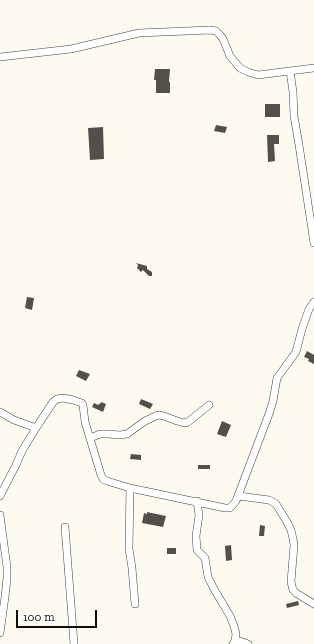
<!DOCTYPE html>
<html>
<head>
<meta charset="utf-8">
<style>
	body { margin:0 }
	#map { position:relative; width:314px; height:644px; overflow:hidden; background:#fdfaef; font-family:"Zilla Slab",serif }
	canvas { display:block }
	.scale { position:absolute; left:16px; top:610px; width:81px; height:18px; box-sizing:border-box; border:2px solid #0d0d0d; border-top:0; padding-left:5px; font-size:12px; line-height:14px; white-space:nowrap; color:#0d0d0d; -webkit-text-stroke:3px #fff; paint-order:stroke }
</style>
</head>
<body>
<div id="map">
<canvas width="314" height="644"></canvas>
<div class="scale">100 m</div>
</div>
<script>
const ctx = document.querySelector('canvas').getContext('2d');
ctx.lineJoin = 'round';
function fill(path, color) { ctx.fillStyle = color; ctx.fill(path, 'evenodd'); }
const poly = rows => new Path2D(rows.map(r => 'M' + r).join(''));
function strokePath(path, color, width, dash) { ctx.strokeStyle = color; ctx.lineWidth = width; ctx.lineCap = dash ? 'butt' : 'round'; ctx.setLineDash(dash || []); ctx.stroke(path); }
const building = poly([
	[155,69,170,69,169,82,170,82,170,93,156,93,156,80,154,80],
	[265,104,280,104,280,117,265,117],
	[216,125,227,127,225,133,214,131],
	[103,127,104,159,90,160,88,128],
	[267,135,279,135,279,144,274,144,275,161,268,162],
	[136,263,147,266,147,269,152,272,152,276,149,276,143,270,141,272,137,268,138,265],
	[27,297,34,298,32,310,25,308],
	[307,351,314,355,314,364,308,361,309,359,304,357],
	[79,370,90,374,86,381,76,376],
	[141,399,153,404,150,409,139,404],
	[101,402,106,404,103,412,92,407,94,403,98,405,99,404,100,404],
	[222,421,231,425,226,437,217,434],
	[131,454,141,455,141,460,130,459],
	[198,465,210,465,210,469,198,469],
	[147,512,166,516,163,527,142,523,144,513,147,514],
	[260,525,265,526,264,536,259,536],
	[231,545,232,560,226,561,225,546],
	[167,548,176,548,176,554,167,554],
	[298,601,299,605,287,608,286,604]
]);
const minor = poly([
	[0,57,71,49,139,33,210,30,216,31,220,35,223,39,230,56,240,68,248,72,258,75,314,68],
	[290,71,293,92,294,116,299,145,314,243],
	[0,412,14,420,36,428],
	[90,438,100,434,108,434,120,435,127,434,145,421,158,415,164,416,177,421,184,423,188,422,209,405],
	[130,488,129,549,132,568,135,604],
	[0,496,16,465,22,451,33,433,36,428,53,402,57,399,63,398,73,400,82,403,83,405,85,422,101,475,103,479,107,481,130,488,225,508,230,508,236,501,269,414,273,401,277,378,296,352,302,329,309,309,314,302],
	[239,496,269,500,273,502,276,504,287,522,291,530,293,539,294,545,291,582,293,590,296,593,314,604],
	[197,501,199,515,196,536,197,550,205,558,208,577,214,589,230,616,234,626,236,634,235,641,233,644],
	[0,515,7,567,7,578,5,597,0,633],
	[65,527,74,644],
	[235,641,240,641,248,644]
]);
fill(building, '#544f4b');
strokePath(minor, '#404040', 8);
strokePath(minor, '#fff', 7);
</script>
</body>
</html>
